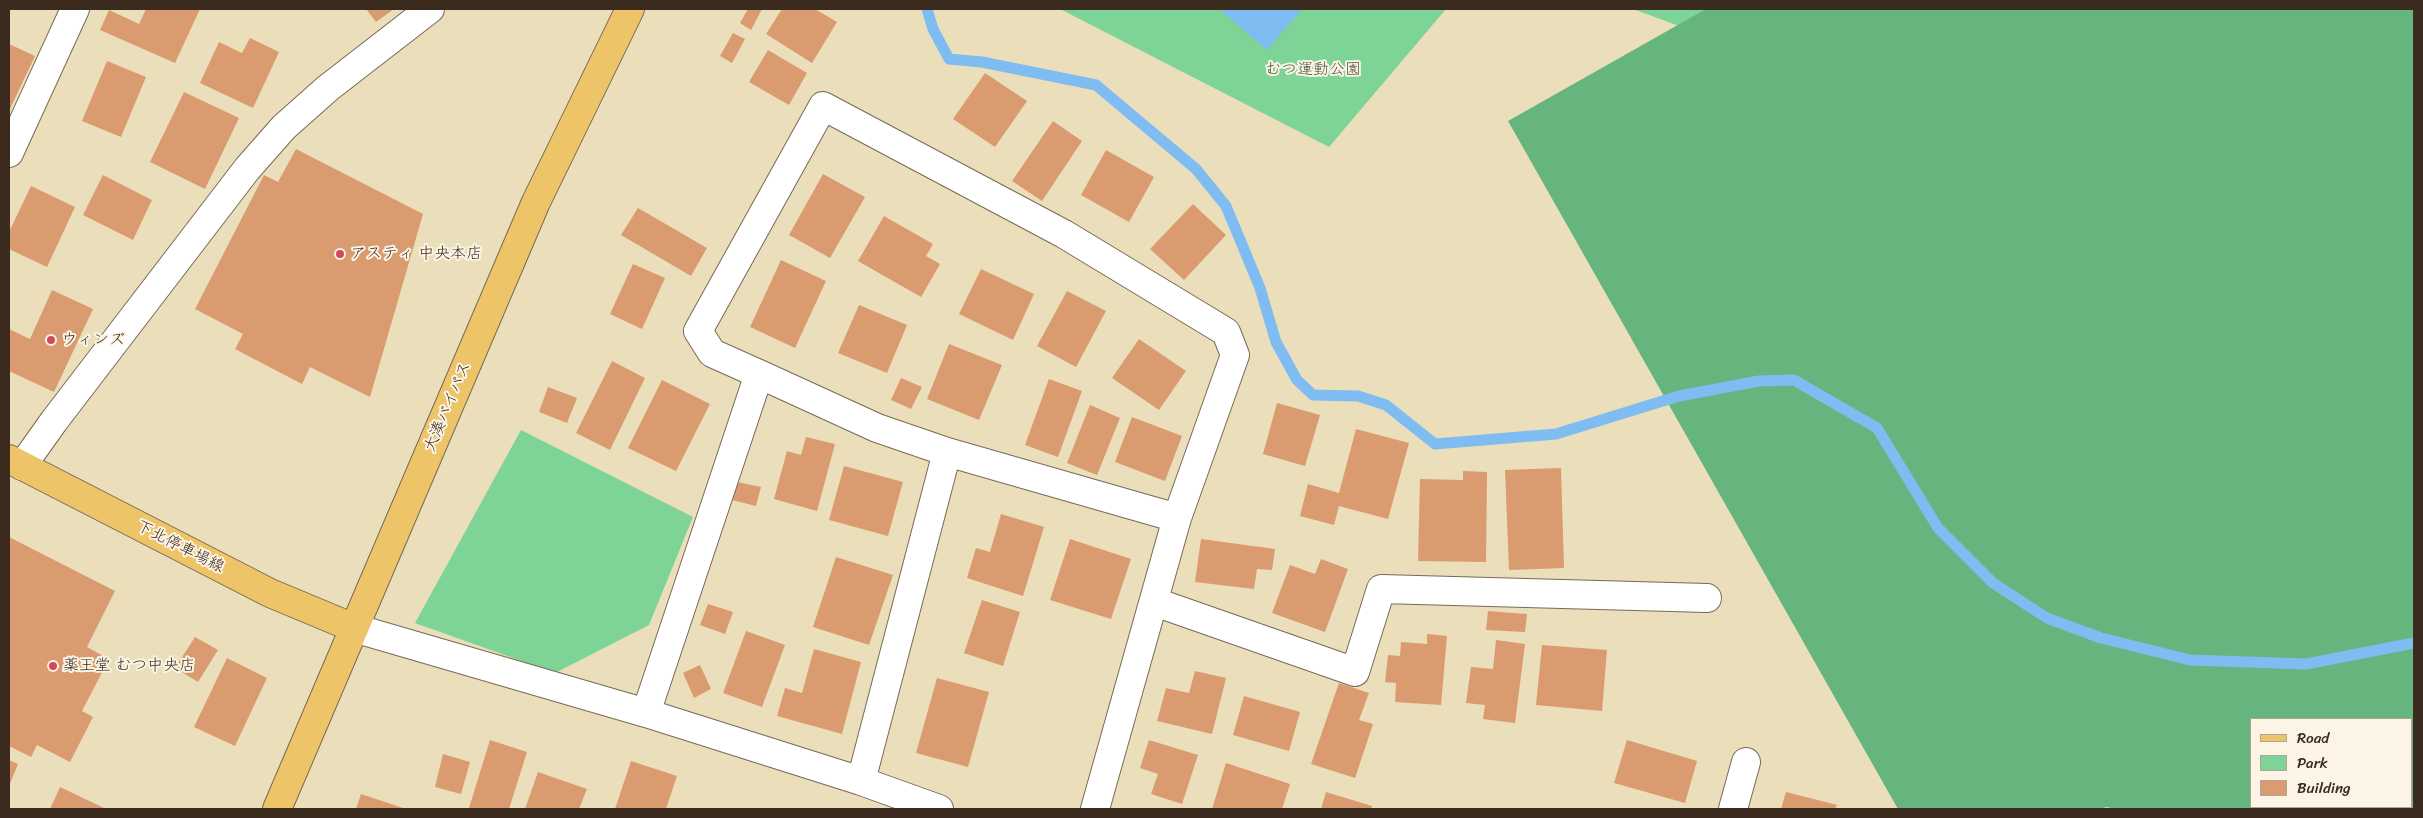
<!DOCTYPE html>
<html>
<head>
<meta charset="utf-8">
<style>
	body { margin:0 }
	#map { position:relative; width:2423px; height:818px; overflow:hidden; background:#ebdfbb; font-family:Sriracha,sans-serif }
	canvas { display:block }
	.frame { position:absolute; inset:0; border:10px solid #3b2a1e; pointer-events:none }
	.legend { position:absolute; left:2250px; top:718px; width:162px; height:90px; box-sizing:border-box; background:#fcf5e5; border:1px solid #afa495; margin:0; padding:6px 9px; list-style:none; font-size:15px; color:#3b2a1e }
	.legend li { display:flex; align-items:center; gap:10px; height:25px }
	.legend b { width:25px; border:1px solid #afa495 }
</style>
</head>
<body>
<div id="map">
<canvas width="2423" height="818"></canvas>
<div class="frame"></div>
<ul class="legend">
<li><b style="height:6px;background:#eec469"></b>Road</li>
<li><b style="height:14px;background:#7ed396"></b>Park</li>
<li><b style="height:14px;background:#d99b6f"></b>Building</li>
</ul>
</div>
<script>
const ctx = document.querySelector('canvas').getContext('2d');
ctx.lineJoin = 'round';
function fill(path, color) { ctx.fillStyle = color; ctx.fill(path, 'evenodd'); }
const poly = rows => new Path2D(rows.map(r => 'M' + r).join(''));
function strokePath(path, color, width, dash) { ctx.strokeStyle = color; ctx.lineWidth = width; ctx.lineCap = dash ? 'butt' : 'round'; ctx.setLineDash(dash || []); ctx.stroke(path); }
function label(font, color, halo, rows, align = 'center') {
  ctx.font = font + ' Sriracha,"Klee One",sans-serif'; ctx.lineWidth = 4; ctx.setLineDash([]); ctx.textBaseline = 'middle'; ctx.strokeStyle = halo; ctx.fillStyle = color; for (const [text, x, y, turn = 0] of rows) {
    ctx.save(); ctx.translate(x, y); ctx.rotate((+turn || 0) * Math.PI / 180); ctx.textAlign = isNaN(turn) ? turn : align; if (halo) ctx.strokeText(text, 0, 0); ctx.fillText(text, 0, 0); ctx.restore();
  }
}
const green = poly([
	[1060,9,1446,9,1329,147],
	[1633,9,1760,9,1741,49],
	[521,430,693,517,649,625,555,673,415,623]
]);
const forest = poly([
	[1706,9,2414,9,2414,809,2116,809,2106,807,2102,809,1898,809,1508,121],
	[2252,719,2412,719,2412,807,2252,807]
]);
const water = poly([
	[1219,9,1302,9,1267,50]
]);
const stream = poly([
	[927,9,933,29,949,59,982,62,1096,85,1196,169,1226,206,1260,288,1276,342,1297,380,1313,395,1358,396,1386,405,1435,444,1556,434,1679,396,1759,381,1794,380,1877,428,1938,528,1993,583,2047,618,2101,638,2190,660,2306,664,2414,643]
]);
const building = poly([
	[146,9,200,9,175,63,100,30,109,10,139,24],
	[366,9,394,9,376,22],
	[748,9,762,9,751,30,740,23],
	[782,9,815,9,837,22,812,63,766,34],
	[733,33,745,39,732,63,720,56],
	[250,38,279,52,253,108,200,83,219,42,242,53],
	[9,44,35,56,9,111],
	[768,50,807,73,789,105,749,82],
	[107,61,146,77,121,137,82,121],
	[985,73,1027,101,995,147,953,119],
	[184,92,239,118,205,189,150,162],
	[1053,121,1082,141,1042,201,1012,181],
	[296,149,423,214,370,397,310,367,302,384,235,349,243,334,195,309,264,175,278,182],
	[1106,150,1154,177,1129,222,1081,195],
	[823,174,865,197,830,258,789,235],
	[103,175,152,200,133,240,83,215],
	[31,186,75,207,47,267,9,249,9,232],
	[1193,204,1226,235,1184,280,1150,249],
	[638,208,707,248,691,276,621,235],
	[884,216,933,244,926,256,940,264,921,297,858,261],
	[781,260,826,281,795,348,750,327],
	[633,264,665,278,642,329,610,314],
	[981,269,1034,294,1013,340,959,314],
	[52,290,93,309,54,392,9,371,9,329,30,339],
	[1067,291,1106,311,1076,367,1037,346],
	[859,305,907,325,887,373,838,353],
	[1139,339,1186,371,1159,410,1112,378],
	[949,344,1002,365,979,420,927,399],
	[612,361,645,378,610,450,576,433],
	[901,378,922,387,911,409,891,400],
	[1049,379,1082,391,1058,457,1025,445],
	[662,380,710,404,676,471,628,448],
	[548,387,577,398,567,423,539,412],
	[1277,403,1320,415,1305,466,1263,454],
	[1090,405,1120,418,1097,475,1067,463],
	[1132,417,1182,436,1165,481,1115,462],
	[1356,429,1409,443,1388,519,1339,506,1334,525,1300,516,1308,484,1339,493],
	[806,437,835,444,817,511,774,499,787,451,801,455],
	[844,466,903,482,888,536,829,520],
	[1561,468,1564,568,1509,570,1505,470],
	[1463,471,1487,472,1486,562,1418,561,1420,479,1463,480],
	[737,482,761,487,756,506,732,500],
	[1001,514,1044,527,1023,596,967,578,976,548,990,552],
	[9,537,115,591,87,647,109,659,82,711,93,717,70,762,37,745,31,757,9,746],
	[1070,539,1131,559,1111,619,1050,600],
	[1201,539,1275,549,1272,570,1257,569,1254,589,1195,582],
	[836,557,893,575,869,645,813,627],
	[1321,559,1348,569,1325,632,1272,613,1290,565,1315,574],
	[982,600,1020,612,1003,666,964,653],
	[708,604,733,612,725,634,700,625],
	[1488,611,1527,614,1525,632,1486,630],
	[746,631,785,645,762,707,723,693],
	[1427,634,1447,636,1441,705,1395,702,1396,683,1385,682,1388,655,1400,656,1401,642,1427,644],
	[195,637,218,650,198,682,175,668],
	[1496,640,1525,644,1515,723,1483,719,1485,705,1466,703,1471,667,1493,669],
	[1542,645,1607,650,1602,711,1536,705],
	[814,649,861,662,842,734,777,716,785,688,802,693],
	[227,658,267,678,235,746,194,727],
	[700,665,711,689,694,698,683,673],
	[1195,671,1226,678,1212,734,1157,721,1166,688,1189,693],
	[937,678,989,692,968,767,916,753],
	[1339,683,1369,693,1359,720,1373,724,1355,778,1311,764],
	[1244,696,1300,712,1289,751,1233,735],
	[490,740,527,752,509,809,469,808],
	[1149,740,1198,755,1182,804,1151,794,1158,774,1140,768],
	[1627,740,1697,761,1685,803,1614,783],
	[443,754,470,762,461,794,435,787],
	[9,760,18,764,9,786],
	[631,761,677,776,666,809,615,809],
	[1226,763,1290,784,1282,809,1212,809],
	[538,772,587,789,579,809,525,809],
	[60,787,106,809,50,809],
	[1326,792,1372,806,1371,809,1321,809],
	[1786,792,1837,805,1835,809,1781,809],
	[361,794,406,809,356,809]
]);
const minor = poly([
	[9,153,75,9],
	[759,374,877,428,947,452,1177,518],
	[22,466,54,421,247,169,284,127,328,88,430,9],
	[1155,602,1355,672,1381,589,1707,598],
	[354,628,646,713,861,781,939,809],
	[646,713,759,374,712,353,698,331,823,106,1064,234,1226,332,1235,355,1177,518,1095,809],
	[861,781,947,452],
	[1733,809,1746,762]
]);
const major = poly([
	[9,459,270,593,354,628]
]);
const highway = poly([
	[277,809,536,202,630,9]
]);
const markers = [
	[340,254,5,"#d1495b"],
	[51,340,5,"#d1495b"],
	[53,666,5,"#d1495b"]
];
const parkNames = [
	["むつ運動公園",1313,70]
];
const poiNames = [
	["アスティ 中央本店",350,254],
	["ウィンズ",61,340],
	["薬王堂 むつ中央店",63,666]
];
const streetNames = [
	["大湊バイパス",448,407,-67],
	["下北停車場線",180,547,27]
];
fill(green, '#7ed396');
fill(forest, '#66b57f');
fill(water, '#7fbcf2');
strokePath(stream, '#7fbcf2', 11);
fill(building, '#d99b6f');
strokePath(minor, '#796955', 30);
strokePath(major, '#796955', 30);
strokePath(highway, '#796955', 30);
strokePath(minor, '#fff', 28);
strokePath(major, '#eec469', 28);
strokePath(highway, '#eec469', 28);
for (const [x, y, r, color] of markers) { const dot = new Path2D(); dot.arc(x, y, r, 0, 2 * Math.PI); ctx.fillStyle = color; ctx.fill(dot); strokePath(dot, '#fcf5e5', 2); }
label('16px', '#4c543c', '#fcf5e5', parkNames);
label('16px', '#3b2a1e', '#fcf5e5', poiNames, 'left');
label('16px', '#3b2a1e', '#fcf5e5', streetNames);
</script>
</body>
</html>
